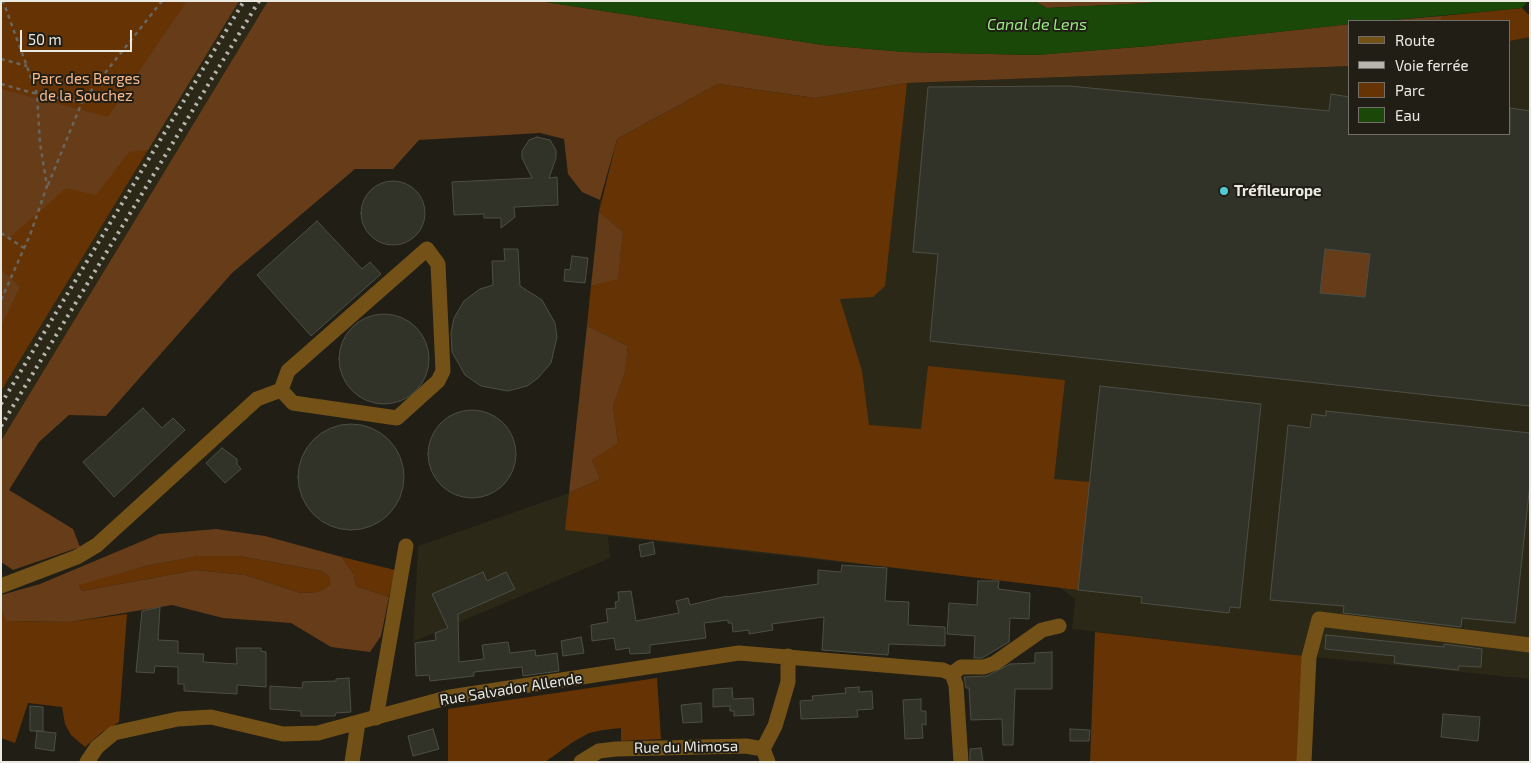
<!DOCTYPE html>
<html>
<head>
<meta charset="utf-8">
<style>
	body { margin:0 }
	#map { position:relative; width:1531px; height:763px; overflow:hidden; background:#201e15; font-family:"Exo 2",sans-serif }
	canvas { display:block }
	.frame { position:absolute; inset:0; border:2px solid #eae9e2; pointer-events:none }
	.legend { position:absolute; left:1348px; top:20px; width:162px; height:115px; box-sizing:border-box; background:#201e15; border:1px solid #716f67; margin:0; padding:6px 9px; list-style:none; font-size:15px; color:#eae9e2 }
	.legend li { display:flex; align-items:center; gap:10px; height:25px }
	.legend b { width:25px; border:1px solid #716f67 }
	.scale { position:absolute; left:20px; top:30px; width:112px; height:22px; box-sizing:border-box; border:2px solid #eae9e2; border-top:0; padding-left:6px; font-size:15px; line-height:18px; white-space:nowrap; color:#eae9e2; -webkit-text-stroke:4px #201e15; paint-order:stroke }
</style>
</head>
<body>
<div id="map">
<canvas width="1531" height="763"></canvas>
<div class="frame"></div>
<ul class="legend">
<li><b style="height:6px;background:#745217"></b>Route</li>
<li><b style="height:6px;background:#b7b6ae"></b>Voie ferrée</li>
<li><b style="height:14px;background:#663404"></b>Parc</li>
<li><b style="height:14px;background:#194809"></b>Eau</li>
</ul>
<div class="scale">50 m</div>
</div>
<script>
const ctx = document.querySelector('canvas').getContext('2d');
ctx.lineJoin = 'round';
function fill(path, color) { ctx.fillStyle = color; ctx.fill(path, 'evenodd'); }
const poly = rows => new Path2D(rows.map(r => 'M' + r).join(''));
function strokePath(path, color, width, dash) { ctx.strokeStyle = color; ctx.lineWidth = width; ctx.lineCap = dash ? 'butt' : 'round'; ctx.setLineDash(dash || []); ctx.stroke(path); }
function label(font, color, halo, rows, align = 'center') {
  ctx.font = font + ' "Exo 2",sans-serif'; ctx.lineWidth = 4; ctx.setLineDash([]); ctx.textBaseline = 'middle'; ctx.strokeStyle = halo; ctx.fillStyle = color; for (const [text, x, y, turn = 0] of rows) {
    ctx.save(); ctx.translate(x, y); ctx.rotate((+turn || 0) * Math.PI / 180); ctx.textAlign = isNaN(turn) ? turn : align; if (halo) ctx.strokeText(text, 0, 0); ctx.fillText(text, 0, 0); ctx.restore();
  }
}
const built = poly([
	[239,1,268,1,1,441,1,391],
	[1530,37,1530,679,1304,656,1072,629,1075,599,1059,587,608,536,610,558,413,642,418,546,569,493,600,200,815,98,907,83,1350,66,1350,134,1510,134,1510,41]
]);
const green = poly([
	[1,1,239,1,1,391],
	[1522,8,1530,16,1530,37,1510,41,1510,21,1441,21,1441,16],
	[907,83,885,286,873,297,840,299,862,371,869,425,921,429,928,366,1065,380,1054,479,1090,482,1078,590,798,556,565,530,569,493,600,479,592,460,618,442,613,406,625,372,628,346,587,326,591,286,618,278,623,232,599,212,617,139,718,84,815,98],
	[198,556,239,556,321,571,329,576,330,585,319,592,301,593,245,575,196,570,82,591,79,584,146,566],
	[342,557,395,570,389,597,356,586,354,575],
	[1,608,7,621,70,622,127,614,119,722,101,733,85,747,71,735,65,724,62,707,28,703,15,743,1,738],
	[1095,632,1304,656,1298,762,1090,762],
	[657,678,661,739,621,741,621,728,603,730,589,733,573,742,545,762,448,762,448,709]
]);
const forest = poly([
	[187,1,239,1,148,150,129,152,96,195,66,188,8,239,1,234,1,89,108,117],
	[268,1,539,1,823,45,905,52,1036,55,1149,46,1350,24,1350,66,907,83,815,98,718,84,617,139,600,200,582,192,568,174,564,139,540,133,419,140,393,169,355,169,232,273,106,416,69,415,39,442,9,490,73,529,80,547,13,570,1,562,1,441],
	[1034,1,1153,1,1149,3,1047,8],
	[1441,16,1441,21,1382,21],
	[599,212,623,232,618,279,591,286],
	[1325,249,1370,254,1365,297,1320,293],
	[1,269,20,287,1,326],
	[587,326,628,346,625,372,613,406,618,443,592,460,600,479,569,493],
	[216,529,265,536,342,557,354,575,356,586,389,597,381,636,370,652,331,647,291,623,223,618,172,605,70,622,6,621,1,608,1,595,40,584,159,534],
	[199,556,239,556,321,571,329,576,330,585,319,592,301,593,245,575,196,570,82,591,79,585,146,566]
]);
const water = poly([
	[539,1,1034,1,1047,8,1149,3,1153,1,1528,1,1522,8,1382,21,1350,21,1350,24,1149,46,1036,55,905,52,823,45]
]);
const building = poly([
	[1069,86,1329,111,1331,94,1350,97,1350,134,1510,134,1510,108,1530,111,1530,406,930,341,938,254,913,252,928,87,1069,86],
	[1325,249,1370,254,1365,297,1320,293,1325,249],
	[537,137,550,140,556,150,556,158,549,178,557,177,558,205,514,207,515,217,501,228,501,218,484,218,484,214,454,215,452,182,532,178,522,158,522,151,529,140,537,137],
	'361 213a32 32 0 1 1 64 0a32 32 0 1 1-64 0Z',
	[317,221,362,269,370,262,381,274,311,336,257,275,317,221],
	[504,249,518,249,520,286,542,300,555,323,557,337,551,363,538,378,527,386,508,391,481,386,465,375,452,352,451,333,454,318,464,301,480,289,493,285,492,261,505,261,504,249],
	[572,256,588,258,585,283,564,281,565,269,570,270,572,256],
	'339 359a45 45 0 1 1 90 0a45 45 0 1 1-90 0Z',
	[1100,386,1261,404,1240,608,1230,607,1229,613,1141,603,1142,597,1078,590,1100,386],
	[143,408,162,428,173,418,185,430,114,497,83,462,143,408],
	'428 454a44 44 0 1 1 88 0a44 44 0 1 1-88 0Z',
	[1326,411,1530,433,1530,483,1515,623,1462,618,1461,627,1343,613,1344,606,1270,600,1288,425,1310,428,1312,414,1326,416,1326,411],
	'298 477a53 53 0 1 1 106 0a53 53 0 1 1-106 0Z',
	[222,448,237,459,237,464,241,469,225,483,206,463,222,448],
	[653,542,655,554,641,557,639,545,653,542],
	[842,565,887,568,885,601,909,602,908,625,945,627,945,646,889,644,888,655,822,650,824,617,772,624,773,630,749,634,749,630,733,632,732,623,728,623,728,620,704,623,706,638,650,645,650,653,630,654,629,648,616,650,614,638,592,641,591,625,608,622,606,609,616,608,615,602,619,601,618,592,631,591,636,621,679,613,676,601,688,598,690,605,727,596,727,597,818,584,818,570,841,572,842,565],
	[483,572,487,581,506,572,515,589,458,614,459,662,484,659,482,645,508,642,510,653,535,650,536,656,557,653,559,671,523,676,522,667,474,672,474,676,430,681,429,675,416,676,415,643,436,640,435,633,448,628,432,594,483,572],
	[978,581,999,581,998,589,1030,593,1029,619,1010,618,1009,642,982,658,974,658,975,636,947,634,949,603,977,605,978,581],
	[160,607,158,640,178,641,178,653,204,654,203,662,237,664,236,648,261,648,261,651,266,652,266,687,237,685,237,694,184,691,184,684,178,684,178,667,155,666,154,673,136,672,142,611,160,607],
	[1326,635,1444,647,1444,644,1482,649,1481,667,1459,666,1458,670,1394,663,1395,656,1325,649,1326,635],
	[581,637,584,653,563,656,561,641,581,637],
	[1052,652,1052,689,1015,689,1013,745,1003,745,1002,719,971,720,969,688,966,688,964,677,987,676,1010,664,1035,663,1035,653,1052,652],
	[349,678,351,712,336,713,335,716,301,716,301,711,270,709,270,686,302,688,303,682,336,681,336,679,349,678],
	[859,687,859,692,872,691,873,709,857,710,858,717,801,719,800,701,813,700,812,696,846,693,845,688,859,687],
	[732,688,733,699,753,698,754,715,734,716,734,711,730,711,730,706,713,707,713,689,732,688],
	[921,699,921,711,926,711,926,725,922,724,923,738,905,739,903,700,921,699],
	[701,703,702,722,683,723,681,705,701,703],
	[30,706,43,707,43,731,30,731,30,706],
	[1443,714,1480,717,1478,741,1441,737,1443,714],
	[433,729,439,749,413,756,408,736,433,729],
	[1070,729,1090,730,1089,741,1070,741,1070,729],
	[37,731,56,733,54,751,35,748,37,731],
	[981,748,983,762,970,762,970,749,981,748]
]);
const path = poly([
	[1,59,27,66],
	[1,84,37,94,82,102,162,1],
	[48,185,82,102],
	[1,233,24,248],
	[1,300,30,235,47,186,40,143,37,94,3,1]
]);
const minor = poly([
	[1,586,77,557,97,545,257,399,281,390,288,371,427,249,438,264,443,371,438,381,397,418,293,403,281,390],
	[952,674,961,667,984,667,995,663,1042,630,1059,626],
	[376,718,406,546],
	[87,762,97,747,114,733,178,719,211,717,283,734,318,733,450,697,739,653,943,670,952,674,956,685,961,762],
	[352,762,358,723],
	[581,762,599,751,616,749,746,746,763,749],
	[768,762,763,749,775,726,788,682,788,656],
	[1304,762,1309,657,1319,619,1530,645]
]);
const rail = poly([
	[1,404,244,1],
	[1,426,259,1]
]);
const markers = [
	[1224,191,5,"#51ccd4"]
];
const parkNames = [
	["Parc des Berges",86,79],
	["de la Souchez",86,96]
];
const poiNames = [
	["Tréfileurope",1234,191]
];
const streetNames = [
	["Rue Salvador Allende",511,689,-9],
	["Rue du Mimosa",686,747,-1]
];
const waterNames = [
	["Canal de Lens",1037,25]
];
fill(built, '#2b2818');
fill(green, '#663404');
fill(forest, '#673c19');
fill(water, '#194809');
fill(building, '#313329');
strokePath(building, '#4d4f44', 1);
strokePath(path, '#68665e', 2.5, [4, 4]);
strokePath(minor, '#745217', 15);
strokePath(rail, '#b7b6ae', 4, [2.5, 5]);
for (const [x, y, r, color] of markers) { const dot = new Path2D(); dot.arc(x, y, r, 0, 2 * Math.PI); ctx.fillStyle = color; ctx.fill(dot); strokePath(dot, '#201e15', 2); }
label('15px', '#f9b98b', '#201e15', parkNames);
label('bold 15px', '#eae9e2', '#201e15', poiNames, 'left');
label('15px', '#eae9e2', '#201e15', streetNames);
label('italic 16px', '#96e87f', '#201e15', waterNames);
</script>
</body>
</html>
